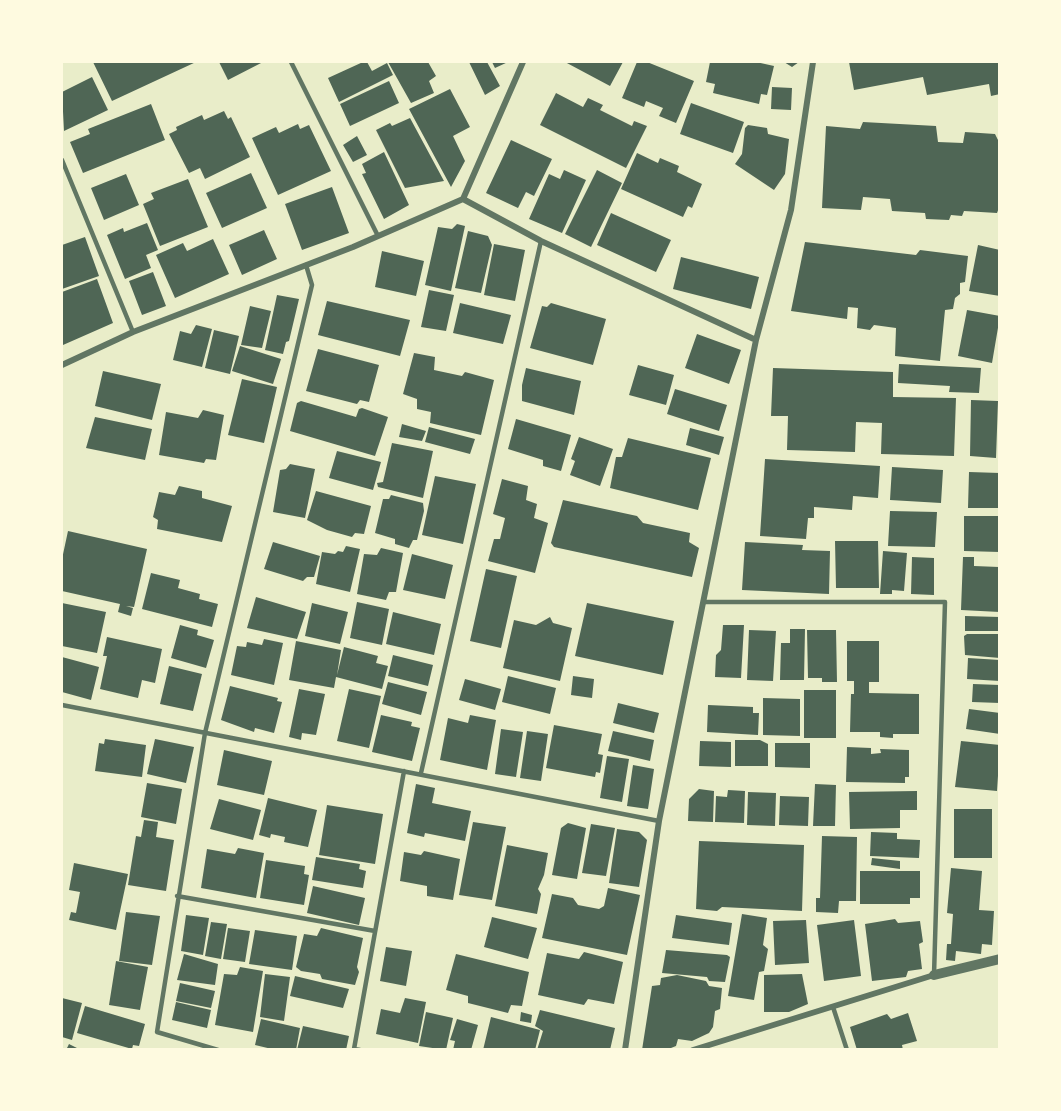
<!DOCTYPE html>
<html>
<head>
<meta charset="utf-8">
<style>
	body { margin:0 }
	#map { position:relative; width:1061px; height:1111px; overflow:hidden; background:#e9edc9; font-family:"Archivo Narrow",sans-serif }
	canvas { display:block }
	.frame { position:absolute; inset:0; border:63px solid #fefae0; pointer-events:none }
</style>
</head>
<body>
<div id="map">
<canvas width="1061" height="1111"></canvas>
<div class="frame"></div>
</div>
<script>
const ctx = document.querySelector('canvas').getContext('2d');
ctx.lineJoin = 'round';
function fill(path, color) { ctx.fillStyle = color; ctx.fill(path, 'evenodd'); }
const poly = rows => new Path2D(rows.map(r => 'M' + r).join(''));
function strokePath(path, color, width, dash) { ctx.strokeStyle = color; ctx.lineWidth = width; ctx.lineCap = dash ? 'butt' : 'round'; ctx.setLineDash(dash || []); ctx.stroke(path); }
const building = poly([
	[93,62,196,62,112,101],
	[219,62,263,62,228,80],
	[363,62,367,62,372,71,387,63,393,75,339,102,328,78],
	[388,62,428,62,436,76,429,81,434,93,411,103],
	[469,62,487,62,500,86,485,95],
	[492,62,508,62,495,68],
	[565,62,623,62,610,86],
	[637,62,647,62,694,81,676,123,659,116,663,108,646,101,644,107,622,98],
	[710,62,756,62,774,66,767,95,761,94,759,104,713,93,715,84,706,82],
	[784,62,799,62,792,67],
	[849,62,1000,62,1000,94,991,96,989,84,927,95,923,77,854,90],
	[92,77,108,110,64,131,62,92],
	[389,81,399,103,350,126,340,104],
	[772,87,792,88,791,110,771,109],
	[450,89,470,127,453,136,465,161,451,187,409,109],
	[556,93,583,107,588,98,603,105,600,110,632,126,634,121,647,126,626,168,540,125],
	[691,103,744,122,733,153,680,134],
	[151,104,165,140,83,173,70,142,90,134,88,129],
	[224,111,228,119,231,117,250,157,205,179,200,168,189,173,169,134,177,130,176,127,202,115,204,120],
	[410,118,444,181,405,188,376,130,390,123,392,126],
	[863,122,936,126,938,142,963,143,965,132,995,134,1000,144,1000,205,997,213,964,211,962,216,951,215,949,220,926,219,925,213,892,211,890,199,863,197,861,210,822,208,826,126,860,129],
	[298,124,300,129,309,125,331,171,278,195,252,138,276,127,279,133],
	[748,125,767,128,768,134,789,139,785,174,774,190,735,164,742,154,745,128],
	[357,136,367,155,353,162,343,145],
	[511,140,552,159,534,196,526,192,518,208,486,193],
	[384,152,409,205,384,219,362,174,366,173,362,164],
	[637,153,658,163,660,158,679,166,677,172,702,184,692,208,688,206,683,217,621,189],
	[564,170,586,180,562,233,529,219,549,174,560,179],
	[597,170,622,183,591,247,565,234],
	[251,173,267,208,222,228,206,193],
	[126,174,139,205,104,220,91,188],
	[188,179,208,227,160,246,143,204,154,199,151,193],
	[332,187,349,233,302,250,285,204],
	[611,213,671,240,656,272,597,245],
	[147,223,158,250,146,255,151,268,125,279,107,235,123,228,124,232],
	[457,224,465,226,451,291,425,285,438,227,452,229],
	[264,230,277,259,242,275,229,245],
	[468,231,488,236,492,245,481,293,455,288],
	[85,237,99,276,62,289,62,245],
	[213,239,229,274,175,298,156,255,183,243,187,251],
	[805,242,916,255,920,250,968,256,965,282,960,283,960,294,955,298,953,309,945,310,940,361,895,356,896,328,874,325,870,330,857,328,858,308,848,307,847,319,791,311],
	[494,244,525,250,515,301,484,295],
	[978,245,1000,250,1000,296,969,291],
	[382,251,424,261,416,296,375,287],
	[681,257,759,277,751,309,673,289],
	[153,272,166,306,142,315,129,281],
	[97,279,113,323,63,345,62,292],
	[429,290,454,295,446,331,421,327],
	[277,295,299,299,289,341,286,342,283,354,265,350],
	[327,301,410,320,400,356,318,335],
	[460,303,511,315,503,344,453,333],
	[551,303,606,319,593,365,530,348,542,306,547,307],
	[250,306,271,311,262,348,241,345],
	[967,310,1000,316,992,363,958,356],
	[196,325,212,329,202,367,173,360,180,331,191,334],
	[214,330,239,336,230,374,205,368],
	[697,334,741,350,729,384,685,368],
	[240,346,281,359,273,384,232,371],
	[318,349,379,365,369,402,360,400,357,404,306,391],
	[414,353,435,357,434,370,462,376,465,372,494,380,481,435,430,423,431,412,417,409,417,399,403,394],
	[899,364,981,368,979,393,949,392,950,386,898,383],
	[638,365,674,375,666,405,629,395],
	[526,368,581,381,574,415,522,401,522,385],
	[773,368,893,372,893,397,956,398,954,456,881,454,882,423,856,422,855,452,787,450,788,416,771,416],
	[103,371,161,384,152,420,95,406],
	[242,379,277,387,264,443,228,435],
	[675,389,727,405,719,431,667,414],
	[971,400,998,401,996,458,970,456],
	[301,401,356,417,359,409,362,408,388,417,375,456,290,431,297,403],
	[203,410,224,415,216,460,206,459,204,463,159,455,166,412,198,418],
	[95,417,152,429,145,460,86,448],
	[516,419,571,435,561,471,543,466,543,460,508,449],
	[402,424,426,431,422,441,399,437],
	[429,427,475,439,470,454,425,442],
	[690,428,724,437,719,455,686,445],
	[579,437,613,449,600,486,570,475,575,461,571,459],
	[628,438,711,458,698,510,610,488,616,457,622,457],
	[392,443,433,451,423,498,378,487,377,483,383,482],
	[337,451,381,462,373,490,329,478],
	[765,459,880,466,878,498,853,496,852,510,814,507,814,518,808,518,806,539,760,536],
	[290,464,315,469,305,518,273,512,280,470,286,469],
	[892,467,943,470,941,503,890,500],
	[969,472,1000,473,1000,508,968,508],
	[435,476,476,484,463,544,422,535],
	[502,479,528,486,526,500,537,504,534,518,548,523,535,573,488,561,494,539,500,539,505,518,493,514],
	[179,486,202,491,202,498,232,506,222,542,157,529,158,520,153,517,159,492,175,495],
	[316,491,371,506,364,534,355,533,352,537,327,530,307,520],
	[391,495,423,503,424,511,417,540,413,540,409,548,395,544,395,539,375,533,383,499,389,499],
	[563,500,637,516,643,523,690,533,689,542,699,548,692,577,554,547,551,543],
	[890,511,937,512,935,547,888,546],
	[964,516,1000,516,1000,552,964,551],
	[68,531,147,549,134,607,126,606,133,608,131,616,118,612,120,604,62,591,62,559],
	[835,541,878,541,879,588,836,588],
	[273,542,320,556,314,577,307,577,303,581,264,569],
	[745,542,803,545,802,550,830,551,829,594,742,590],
	[346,546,360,549,350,592,316,584,322,552,335,554,338,551,343,552],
	[381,548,403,553,396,592,389,592,386,600,357,594,364,554,377,555],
	[883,551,907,553,904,591,892,590,892,594,880,594],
	[412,554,453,565,445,599,403,590],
	[912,557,934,558,934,595,911,594],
	[963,557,974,557,974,566,999,567,1000,612,961,610],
	[486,569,517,576,501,648,470,641],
	[151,573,180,580,178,588,200,594,199,599,218,604,212,627,142,609],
	[256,597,306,612,297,639,247,628],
	[357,602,389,609,382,645,350,638],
	[62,603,106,612,97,653,62,646],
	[312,603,348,612,340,644,305,636],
	[587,603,674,621,663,675,575,656],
	[393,612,441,624,434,655,386,644],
	[965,616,1000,617,1000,631,965,631],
	[550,617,553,623,572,628,560,681,503,668,514,620,536,625],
	[180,625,198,630,197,635,214,640,206,668,171,658],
	[723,625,744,625,741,678,715,677,716,655,721,650],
	[790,629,805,629,804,680,780,680,781,643,790,643],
	[749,630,776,631,773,681,747,680],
	[807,630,836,630,837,682,822,682,822,678,808,678],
	[967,634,1000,634,1000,658,965,655,964,636],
	[107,637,162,649,155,683,142,680,138,698,100,689,107,656,103,656],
	[264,639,283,643,274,685,231,675,237,646,246,647,247,642,262,645],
	[296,641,341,650,337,675,344,647,378,656,376,663,388,666,382,689,336,677,334,688,289,680],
	[847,641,879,641,879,682,869,682,869,693,919,694,919,734,893,734,893,738,880,737,880,732,850,732,851,694,854,694,854,681,847,681],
	[393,655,433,665,428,686,388,676],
	[62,657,99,667,91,700,62,692],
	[968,658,1000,660,1000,681,967,679],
	[169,666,202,674,193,711,160,704],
	[508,676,556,688,550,714,502,702],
	[573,676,594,679,592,698,571,695],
	[465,679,501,689,495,710,459,700],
	[388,682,427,692,421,715,382,704],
	[973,684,1000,685,1000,703,972,702],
	[230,686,278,698,277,701,282,702,274,733,255,728,254,732,221,720],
	[299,689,325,694,316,735,302,733,301,740,289,737],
	[349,689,381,696,369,748,337,741],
	[804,690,836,690,836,738,804,738],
	[763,698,800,699,800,736,763,735],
	[618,703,659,713,654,733,613,723],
	[708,705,753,707,753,713,759,713,758,735,707,732],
	[969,709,1000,713,1000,734,966,729],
	[381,715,412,722,411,726,420,728,412,761,372,752],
	[470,715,496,720,487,770,440,760,448,718,468,723],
	[554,725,602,734,598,754,603,755,600,773,596,772,595,777,546,768],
	[501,729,523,732,516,777,495,774],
	[527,731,548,734,541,781,520,778],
	[613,731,654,740,650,761,608,751],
	[105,739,146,745,142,777,95,771,99,743,104,744],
	[155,739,194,747,186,783,147,774],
	[735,740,760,740,768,744,768,766,735,766],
	[700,741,731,742,731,767,699,766],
	[961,741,1000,745,997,791,955,787],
	[775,743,810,743,810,768,775,767],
	[847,747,871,748,871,754,881,753,880,749,909,750,909,777,905,777,905,783,846,782],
	[224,750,272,761,264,795,217,785],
	[607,756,629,759,622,802,600,798],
	[633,765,654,769,648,809,627,806],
	[147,783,182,789,176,824,141,817],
	[416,784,435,788,432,803,471,811,465,841,425,833,424,837,407,833],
	[815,784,836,785,835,826,813,826],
	[699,789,714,791,713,822,688,821,689,799],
	[728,790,745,791,744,823,715,822,716,796,727,797],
	[917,791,917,810,900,810,900,828,850,829,849,792],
	[748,792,776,793,775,826,747,825],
	[780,796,809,797,808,826,779,825],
	[268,798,317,810,308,847,284,842,285,837,271,834,270,838,259,835],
	[219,799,261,810,253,840,210,829],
	[327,805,383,814,375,864,319,855],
	[954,809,992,809,992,858,954,858],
	[144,820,158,822,156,837,174,840,166,891,128,885,136,836,141,837],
	[473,822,506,827,492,900,459,895],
	[568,823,586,828,577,879,552,875,561,828],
	[591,824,615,828,606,876,582,873],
	[617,829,639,832,647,840,639,887,609,883],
	[871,832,897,833,897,839,920,840,919,858,870,856],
	[822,836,857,837,856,901,839,901,838,913,816,912,816,898,820,898],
	[699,841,804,845,802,911,722,907,717,911,696,909],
	[507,845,548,853,544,875,538,889,541,894,537,914,495,906],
	[238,848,264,853,256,898,201,888,207,849,235,854],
	[424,851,460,859,453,900,427,896,427,886,400,881,404,852,421,855],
	[316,857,360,864,359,869,366,871,363,888,312,880],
	[872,858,900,861,900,869,871,865],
	[266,860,305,866,304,874,309,875,304,905,260,898],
	[74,863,128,874,116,930,69,920,71,912,76,913,80,892,69,890],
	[951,868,982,871,979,910,994,911,992,945,982,944,981,954,956,951,955,961,946,960,947,944,951,944,953,914,947,913],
	[860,871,920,871,920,898,910,898,910,904,860,904],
	[313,886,365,898,359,925,307,913],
	[608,888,640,895,627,955,542,938,552,894,573,898,578,905,599,909,604,906],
	[126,912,160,916,152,965,119,961],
	[742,914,767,918,763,945,768,949,764,971,759,972,754,1000,728,996],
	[186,915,209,918,203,955,181,951],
	[676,915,732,923,729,945,672,938],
	[492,917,537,928,528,959,484,947],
	[895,919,898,923,920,921,923,942,919,944,922,969,908,971,906,977,872,981,865,924],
	[806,920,809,963,775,965,773,921],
	[854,920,861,976,824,981,817,925],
	[211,922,227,924,221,959,205,956],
	[228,928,250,931,245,962,223,959],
	[321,928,363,938,357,967,359,972,355,985,322,979,320,974,301,971,296,967,304,934,317,936],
	[255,930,297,936,292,970,249,964],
	[386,947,412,951,406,986,380,981],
	[666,950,727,955,730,957,725,982,709,981,707,977,662,973],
	[584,952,623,962,614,1004,588,999,584,1005,538,995,547,953,579,959],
	[184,954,218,964,215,985,177,980],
	[456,954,529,972,522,1006,511,1005,508,1013,468,1003,468,996,446,990],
	[116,961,148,967,140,1010,109,1005],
	[240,967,263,971,253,1032,215,1025,224,974,237,975],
	[265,974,290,977,284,1021,260,1017],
	[802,974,808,1004,789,1012,764,1012,764,975],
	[677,975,706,981,709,986,722,988,720,1009,715,1011,713,1027,709,1033,692,1041,678,1039,676,1046,666,1050,642,1050,652,986,660,985,661,978],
	[295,976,349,989,343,1008,290,996],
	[180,983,215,991,211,1008,176,1001],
	[62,998,82,1003,72,1040,62,1037],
	[405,998,426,1002,418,1043,376,1034,381,1009,400,1013],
	[176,1002,211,1010,207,1028,172,1020],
	[85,1006,145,1024,139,1046,133,1045,132,1049,77,1033],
	[540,1010,615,1028,610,1050,537,1050,543,1031,535,1026],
	[426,1012,453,1018,446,1050,419,1046],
	[521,1012,532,1015,531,1023,520,1021],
	[908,1013,917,1041,902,1045,903,1050,857,1050,850,1027,887,1014,891,1019],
	[491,1017,540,1030,535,1050,483,1050],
	[261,1019,300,1028,296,1050,276,1050,255,1045],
	[457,1019,478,1025,471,1050,453,1050,455,1041,450,1040],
	[303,1026,349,1036,346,1050,297,1050],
	[69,1044,81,1050,66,1050]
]);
const service = poly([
	[291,62,378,236],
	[62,160,133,332],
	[704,602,945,602,934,975],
	[62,705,659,821],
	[421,773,541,241],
	[177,896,375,931],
	[833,1007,847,1050],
	[218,1050,157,1032,205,733,312,285,306,265],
	[360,1050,354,1049,404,771]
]);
const minor = poly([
	[463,199,541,241,756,340],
	[62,365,133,332,353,247,463,199,523,62],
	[625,1050,659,821,756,340,791,210,813,62],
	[693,1050,934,975]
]);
const tertiary = poly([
	[934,975,1000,959]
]);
fill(building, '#4f6655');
strokePath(service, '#617663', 4.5);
strokePath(minor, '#617663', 6);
strokePath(tertiary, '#617663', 10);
</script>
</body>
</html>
